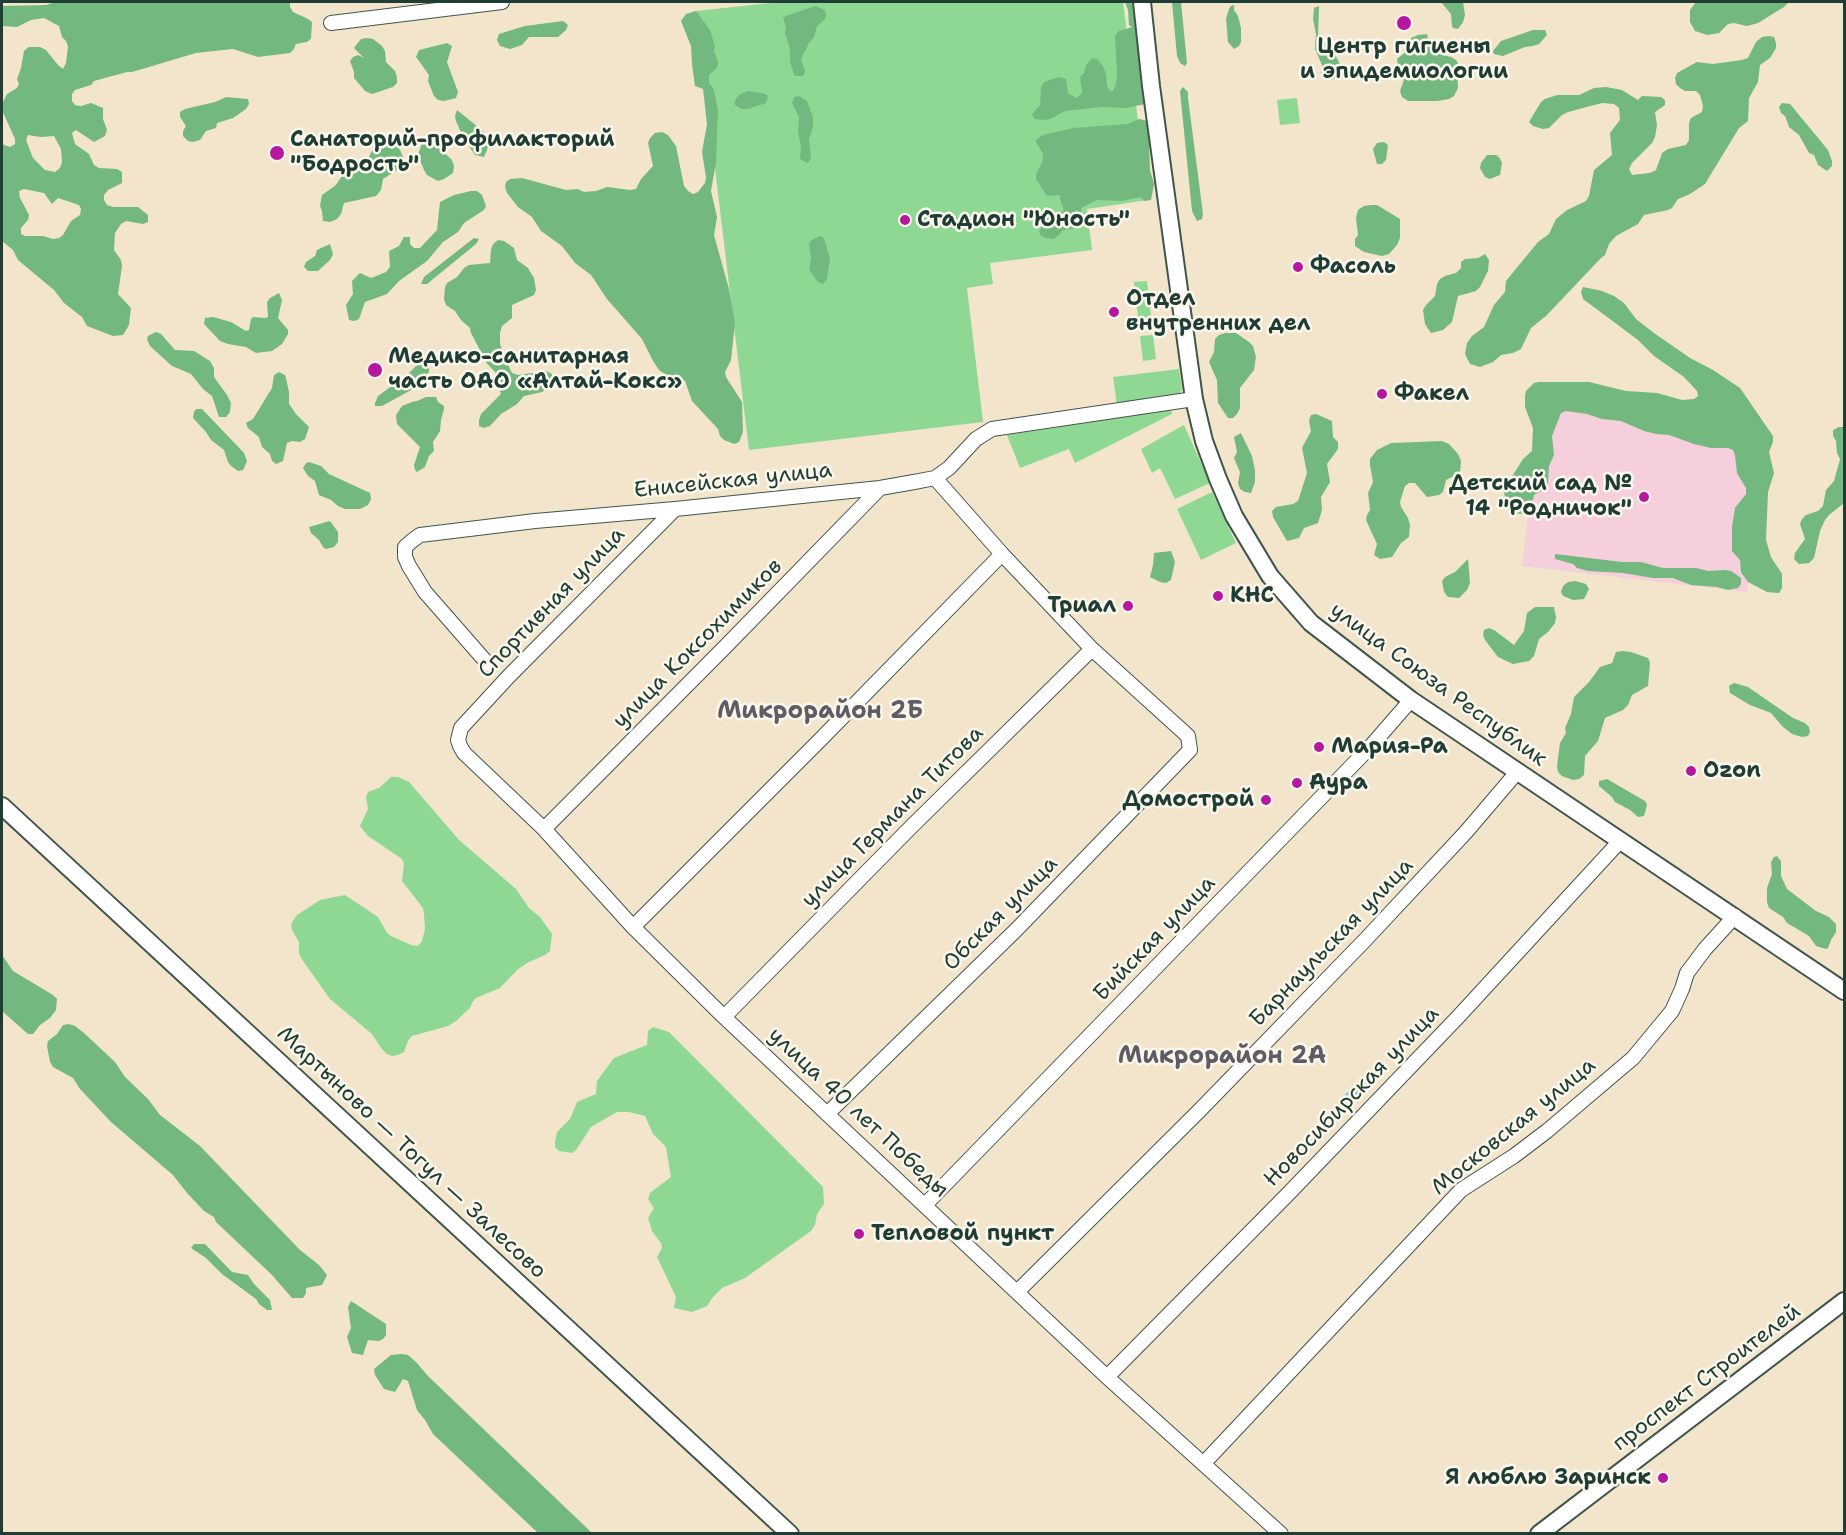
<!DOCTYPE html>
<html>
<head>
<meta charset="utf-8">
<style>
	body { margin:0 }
	#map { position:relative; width:1846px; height:1535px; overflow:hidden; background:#f2e5cb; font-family:"Shantell Sans",sans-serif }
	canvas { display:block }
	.frame { position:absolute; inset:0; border:3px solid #1f3d34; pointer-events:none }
</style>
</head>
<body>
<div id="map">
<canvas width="1846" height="1535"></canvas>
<div class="frame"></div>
</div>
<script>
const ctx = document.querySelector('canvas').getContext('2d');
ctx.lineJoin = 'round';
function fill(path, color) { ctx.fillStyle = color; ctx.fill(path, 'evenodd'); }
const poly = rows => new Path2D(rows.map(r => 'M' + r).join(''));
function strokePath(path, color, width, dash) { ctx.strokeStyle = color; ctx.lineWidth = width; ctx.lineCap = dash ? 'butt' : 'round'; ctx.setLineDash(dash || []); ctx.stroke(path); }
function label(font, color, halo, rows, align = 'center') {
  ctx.font = font + ' "Shantell Sans",sans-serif'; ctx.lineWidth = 5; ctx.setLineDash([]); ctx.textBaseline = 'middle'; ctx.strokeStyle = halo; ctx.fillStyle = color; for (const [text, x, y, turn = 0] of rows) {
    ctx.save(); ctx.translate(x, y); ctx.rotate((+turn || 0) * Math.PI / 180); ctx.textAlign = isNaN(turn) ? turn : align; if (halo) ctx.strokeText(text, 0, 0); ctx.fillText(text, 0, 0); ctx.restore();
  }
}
const built = poly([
	[1541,403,1766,429,1747,592,1522,566]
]);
const green = poly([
	[780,2,1123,2,1148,200,1087,209,1092,250,990,263,993,284,967,288,983,422,749,450,696,11],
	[1297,98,1300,123,1280,125,1277,100],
	[1147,281,1152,324,1139,325,1134,282],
	[1153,335,1156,359,1143,361,1140,336],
	[1179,369,1182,389,1180,394,1176,397,1117,405,1113,377],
	[1171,410,1172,414,1075,463,1069,449,1020,468,1007,435],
	[1184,425,1210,483,1175,499,1160,468,1152,473,1141,449],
	[1212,492,1236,543,1201,560,1177,509],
	[391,777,398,777,409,782,459,840,516,889,529,908,540,917,552,934,550,951,545,955,527,963,517,970,500,988,476,998,472,1003,470,1008,456,1021,448,1026,412,1036,408,1041,404,1052,398,1055,392,1056,387,1054,382,1049,372,1034,330,999,301,958,299,953,299,942,292,930,291,924,297,915,320,900,345,895,378,917,387,933,391,936,411,945,418,946,422,941,425,929,424,914,423,908,402,881,404,864,402,859,368,836,360,826,368,809,366,797,368,792,379,788],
	[653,1027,669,1032,823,1187,824,1204,817,1214,815,1225,811,1231,745,1278,722,1288,713,1297,707,1306,692,1312,674,1308,676,1297,657,1257,662,1248,661,1243,652,1231,648,1218,654,1208,648,1199,650,1193,671,1177,666,1147,653,1134,645,1116,629,1112,617,1112,591,1127,576,1150,572,1153,559,1151,555,1147,555,1142,557,1132,570,1119,577,1102,596,1094,597,1081,614,1058,647,1045,648,1031]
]);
const forest = poly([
	[56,2,290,2,290,7,293,12,308,19,312,22,311,39,307,42,296,44,294,49,290,53,258,57,233,49,196,53,132,72,127,72,94,81,91,85,75,90,72,94,72,101,75,105,81,106,91,103,103,108,103,119,107,130,105,136,94,142,76,130,72,133,75,144,89,154,94,165,99,168,117,169,122,172,122,183,108,190,104,195,104,200,107,205,113,207,138,207,148,215,148,222,143,224,126,221,121,224,115,233,114,250,121,260,122,266,118,294,131,308,129,325,123,335,113,336,87,326,82,317,64,303,54,290,18,260,13,250,2,241,2,144,10,147,15,144,15,139,2,110,2,104,7,94,17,88,19,84,17,79,21,68,24,51,29,47,40,47,46,50,58,65,63,69,66,63,68,46,66,41,62,37,59,26,44,18,31,20,17,27,2,26,2,6,46,5],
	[28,135,41,137,54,136,61,149,62,162,60,168,55,172,45,170,33,158,26,140],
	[24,189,44,193,52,204,58,198,79,205,81,209,80,215,71,221,63,235,59,238,53,239,43,236,25,236,21,234,21,228,28,220,29,215,20,198,19,191],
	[1125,2,1138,2,1136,25,1144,78,1145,104,1126,108,1101,107,1065,111,1050,119,1043,120,1034,119,1032,114,1040,105,1041,87,1044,82,1059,77,1066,79,1068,93,1076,98,1082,93,1080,77,1084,73,1086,65,1092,58,1097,59,1103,66,1106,74,1107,86,1110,91,1113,91,1116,84,1117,73,1115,36,1119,31,1132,27,1129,25,1128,10],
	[1172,2,1181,2,1187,63,1185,66,1180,63,1177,56],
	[1441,2,1463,2,1465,15,1463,22,1458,29,1453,28,1452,26,1451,14],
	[1696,2,1789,2,1784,7,1758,23,1747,26,1734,23,1728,24,1719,33,1707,35,1695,31,1690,22,1690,10],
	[1234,5,1234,10,1238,16,1241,28,1241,42,1239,46,1234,49,1228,42,1226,19,1229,9,1231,6],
	[815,6,825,10,826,16,825,19,817,26,814,37,809,43,801,59,805,71,804,74,802,76,796,76,794,75,790,61,790,49,785,33,786,27,783,17],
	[1319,6,1318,38,1331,47,1341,66,1340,74,1336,78,1331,80,1325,80,1321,76,1322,65,1315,49,1316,34,1313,19,1314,8],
	[696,11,710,30,715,46,714,51,718,62,717,68,709,75,709,84,711,85,714,90,718,110,716,162,711,191,717,217,714,235,729,289,735,323,731,360,725,372,726,377,742,402,743,432,739,442,734,444,724,440,720,436,718,429,692,401,685,381,681,379,669,377,659,370,653,361,642,339,607,299,591,275,575,263,562,246,541,231,532,217,518,207,507,193,505,187,506,182,510,179,522,178,566,190,578,189,584,192,596,191,607,187,630,190,636,189,641,179,653,166,648,143,650,138,655,133,662,132,668,135,676,146,684,186,688,191,693,194,698,192,705,183,706,177,702,152,707,124,703,89,695,86,692,64,691,46,681,21,686,14],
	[563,21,568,25,566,30,558,37,529,37,522,45,510,49,500,46,497,40,499,34,525,26],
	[1533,30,1545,30,1547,35,1539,44,1533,46,1525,47,1503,56,1494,54,1493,51,1501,41],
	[1427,34,1431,52,1451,57,1456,60,1460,66,1457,69,1458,88,1454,96,1449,99,1437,101,1408,101,1402,97,1400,91,1404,80,1398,69,1397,59,1409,49,1411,38,1418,35],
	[1769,36,1774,37,1776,43,1776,48,1770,58,1760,65,1758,82,1749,98,1748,121,1739,128,1705,184,1690,194,1678,199,1672,208,1668,210,1644,215,1638,224,1616,236,1609,244,1605,255,1601,258,1546,316,1531,328,1521,349,1513,353,1501,355,1493,362,1480,367,1470,364,1465,354,1467,343,1472,336,1484,327,1494,305,1505,292,1506,281,1538,242,1549,234,1556,219,1567,210,1586,201,1589,196,1594,170,1612,155,1610,133,1620,120,1619,108,1614,104,1602,103,1568,112,1562,115,1549,128,1543,129,1533,126,1529,122,1541,102,1545,99,1557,95,1579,95,1594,88,1606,87,1622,90,1638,100,1642,96,1661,97,1665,100,1665,105,1655,112,1657,125,1655,137,1652,143,1632,163,1629,169,1632,175,1650,173,1656,170,1662,153,1668,149,1686,145,1689,140,1689,123,1691,118,1702,112,1703,106,1700,95,1696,91,1685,91,1680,88,1676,84,1675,78,1677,73,1697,62,1713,64,1742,60,1748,58,1756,42,1762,37],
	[367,38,373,39,382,46,385,51,386,62,395,71,397,77,397,83,393,87,372,94,365,91,354,78,354,72,350,61,353,57,358,55,364,58,354,48,361,39],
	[447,43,452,46,447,62,458,92,456,98,444,101,438,100,434,96,428,81,429,75,416,57,419,50],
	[1183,87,1188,92,1188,98,1203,214,1202,219,1197,221,1192,211,1180,91],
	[749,91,766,94,768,97,766,103,748,109,741,109,734,104,736,99,740,94],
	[799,96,807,101,813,117,813,126,809,140,811,158,808,163,801,160,800,157,801,148,798,131,799,117,792,103,794,97],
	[226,97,248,99,249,104,246,109,233,118,217,123,216,128,206,131,200,140,193,142,188,141,183,136,183,131,186,126,180,117,180,112,185,109,215,102],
	[1782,103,1790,104,1828,150,1832,161,1832,166,1827,171,1818,165,1814,155,1809,153,1799,135,1789,127,1785,116,1781,113,1779,107],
	[457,110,483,131,487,138,489,145,484,157,475,155,463,137,456,121,455,116],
	[1139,119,1148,121,1150,170,1154,184,1151,200,1144,201,1141,197,1122,201,1097,200,1081,208,1081,226,1079,228,1063,230,1058,236,1053,239,1046,238,1040,235,1039,231,1049,216,1064,211,1060,199,1060,195,1047,196,1036,179,1036,174,1043,160,1043,154,1036,142,1036,140,1043,135,1073,128,1128,124],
	[423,140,433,142,452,160,454,166,453,173,444,179,438,181,427,175,424,170,418,155],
	[390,142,399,148,404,159,397,170,383,179,381,190,376,196,344,203,341,214,337,219,330,222,323,221,322,211,320,206,322,195,336,185,342,176,365,164,373,149,382,147],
	[1384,142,1388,145,1386,160,1382,164,1377,164,1373,149,1377,143],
	[1487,155,1500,155,1495,156,1499,157,1502,163,1500,175,1490,179,1485,177,1480,168,1481,163],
	[471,191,477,191,482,195,486,206,484,210,464,223,458,232,443,242,427,261,399,281,387,294,365,302,359,319,354,321,349,320,346,305,353,294,352,281,360,273,371,278,386,272,390,267,389,251,399,246,404,237,410,237,410,244,414,248,420,248,437,230,440,202,454,195],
	[1371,205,1377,205,1400,219,1400,238,1397,245,1389,254,1382,256,1364,252,1355,246,1355,239,1358,235,1356,218,1358,210,1364,206],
	[821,236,824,238,830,259,827,279,823,284,818,282,809,270,811,258,809,243,813,239],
	[474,238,479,239,476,244,427,284,421,284,424,277],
	[498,240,504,241,514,248,517,260,528,268,534,278,536,290,534,295,512,305,512,318,502,326,500,333,500,344,509,367,512,373,518,375,546,371,552,374,553,380,551,385,542,392,524,396,517,404,501,414,490,426,484,428,479,426,479,420,481,414,501,394,496,379,496,373,481,357,481,352,471,333,470,328,461,320,455,311,446,305,444,299,445,287,447,283,457,277,464,268,469,265,490,263,491,250,493,244],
	[330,244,333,254,330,260,318,271,308,271,304,267,306,262,315,256,317,250],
	[1485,254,1489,260,1488,271,1480,287,1476,291,1458,296,1452,322,1443,330,1431,333,1425,324,1423,310,1426,305,1435,296,1437,284,1440,279,1445,276,1456,273,1461,268,1461,262,1465,259,1478,258],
	[1583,287,1602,291,1614,296,1624,303,1636,319,1654,333,1690,358,1713,370,1740,388,1773,436,1773,442,1769,452,1774,473,1768,492,1766,540,1771,557,1782,574,1782,588,1779,593,1767,592,1748,582,1741,572,1740,560,1732,551,1732,527,1735,508,1746,494,1746,488,1737,473,1735,455,1733,450,1728,448,1711,448,1694,444,1669,435,1656,434,1644,431,1621,421,1602,419,1587,414,1566,411,1561,413,1552,436,1554,455,1549,466,1548,483,1545,489,1534,495,1530,511,1525,514,1513,513,1508,510,1503,488,1505,483,1513,475,1523,459,1532,451,1533,428,1525,407,1525,396,1526,391,1534,383,1539,382,1589,382,1626,391,1657,393,1682,400,1694,399,1698,396,1697,391,1684,377,1654,356,1638,340,1583,299,1581,292],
	[279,293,282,300,278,318,288,330,288,334,282,344,272,351,256,353,246,347,228,344,220,341,204,324,205,318,213,317,231,322,246,331,249,330,251,319,253,317,265,318,268,317,267,302,270,298],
	[156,332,161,334,175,350,194,351,210,361,214,368,214,377,227,395,231,403,230,412,226,417,219,417,212,396,203,389,191,374,172,366,150,346,147,339,148,336],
	[1225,333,1236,333,1249,342,1253,346,1256,357,1254,370,1240,388,1240,408,1237,414,1233,418,1228,418,1218,403,1217,380,1209,362,1214,352,1215,339,1219,335],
	[423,363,429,367,429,372,413,389,382,406,375,406,375,403,378,396,408,374,417,365],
	[279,372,285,375,286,378,289,392,289,404,296,414,309,427,305,439,300,442,292,441,287,443,283,461,276,464,272,461,270,454,262,447,259,437,248,428,246,423,253,419,272,388,274,375],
	[426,397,436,397,438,402,444,406,444,409,441,420,440,431,433,442,434,451,429,456,425,467,417,472,415,470,414,465,420,447,397,424,396,415,402,406,412,402,417,401],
	[196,409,202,409,244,453,247,461,243,470,238,471,231,466,228,462,224,450,211,440,206,432,193,418,194,412],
	[1316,414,1332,421,1333,437,1338,442,1338,449,1327,464,1330,482,1321,497,1322,510,1318,523,1304,528,1299,538,1287,541,1273,517,1272,511,1276,507,1293,504,1298,501,1307,473,1302,448,1311,431,1309,421,1311,415],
	[1839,427,1844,427,1844,503,1829,515,1825,520,1820,531,1814,558,1809,563,1799,564,1794,559,1795,553,1805,539,1800,524,1802,519,1806,515,1818,511,1823,506,1826,490,1834,481,1840,459,1837,453,1836,441,1833,436,1833,430],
	[1241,433,1252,456,1255,470,1255,482,1251,493,1245,492,1240,489,1238,483,1240,472,1234,458,1237,452,1234,437],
	[1442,441,1449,444,1458,454,1461,461,1460,473,1446,480,1443,492,1439,495,1427,497,1415,483,1409,483,1405,486,1400,502,1401,507,1408,518,1410,525,1409,537,1401,543,1392,557,1380,559,1374,555,1377,544,1366,520,1367,515,1370,510,1368,493,1373,482,1370,465,1370,459,1377,450,1391,443],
	[309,462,321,466,329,474,370,493,371,499,368,505,360,509,345,509,338,506,331,500,319,495,315,481,308,476,303,468,306,463],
	[330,521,338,532,338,542,334,547,326,549,323,547,319,540,311,533,309,527],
	[1171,551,1175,562,1171,580,1166,583,1160,582,1150,577,1153,565,1154,553],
	[1555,554,1622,562,1641,562,1663,568,1696,568,1708,571,1725,570,1731,571,1741,578,1741,584,1738,588,1728,590,1717,587,1691,585,1673,578,1653,578,1623,573,1588,571,1577,568,1573,564,1555,559],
	[1468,559,1470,583,1467,590,1459,598,1448,597,1444,592,1442,581,1445,577,1455,572],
	[1575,581,1586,584,1589,589,1584,599,1573,600,1563,596,1561,592,1563,586,1568,582],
	[1535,607,1554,607,1556,617,1555,623,1548,632,1539,639,1534,656,1529,661,1513,664,1498,657,1485,640,1483,635,1484,630,1489,628,1494,630,1514,645,1524,631,1527,613],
	[1622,651,1631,652,1648,658,1650,663,1648,686,1632,695,1628,705,1623,710,1605,718,1598,741,1585,756,1584,775,1579,779,1573,780,1562,776,1558,772,1557,766,1560,743,1566,733,1565,728,1571,714,1574,697,1589,682,1600,667,1612,663,1616,652],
	[1734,683,1748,687,1793,718,1805,723,1809,727,1810,732,1808,736,1802,737,1792,734,1782,726,1771,713,1750,705,1730,693,1729,686],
	[1607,779,1645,801,1647,805,1644,816,1638,817,1630,810,1615,802,1612,797,1599,786,1599,781],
	[1777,856,1781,861,1781,876,1787,889,1816,911,1829,917,1836,924,1836,932,1831,940,1828,948,1826,949,1816,946,1809,936,1787,923,1783,917,1769,908,1767,902,1767,888,1772,874,1771,862,1774,857],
	[2,955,13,971,53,995,57,999,56,1010,50,1018,40,1025,33,1034,28,1034,2,1011],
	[69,1024,75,1026,84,1033,115,1062,125,1077,148,1099,160,1115,200,1146,300,1250,319,1265,327,1275,322,1285,306,1288,306,1293,303,1298,292,1298,272,1275,216,1222,214,1217,204,1211,187,1193,173,1175,111,1122,80,1089,73,1078,53,1067,50,1062,47,1046,48,1041,57,1034,63,1025],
	[194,1244,205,1244,232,1272,248,1275,254,1284,270,1300,272,1310,267,1310,259,1304,256,1299,222,1274,206,1258,191,1248],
	[351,1301,386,1324,386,1335,383,1339,379,1341,368,1340,363,1355,352,1353,347,1337,351,1328,348,1307],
	[402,1354,408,1355,416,1362,428,1376,592,1533,538,1533,433,1434,425,1420,417,1410,408,1381,403,1379,395,1392,384,1389,375,1375,374,1369,391,1355]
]);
const water = poly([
	[1361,1079,1368,1086,1349,1106,1341,1099]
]);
const minor = poly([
	[331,23,502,2],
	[675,509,509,676,461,728,458,740,460,746,464,753,544,829,633,927,724,1017,1107,1377,1281,1534],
	[488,664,425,592,409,566,405,557,405,547,413,540,420,535,535,521,675,509,880,488,914,482,935,478,949,468,976,439,992,429,1194,399],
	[544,829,725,647,880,488],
	[633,927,821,739,1002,554],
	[724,1017,911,827,1092,649],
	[827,1114,1017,929,1190,750,1188,736,1092,649,1002,554,935,478],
	[925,1205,1371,746,1411,700],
	[1017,1292,1200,1110,1366,939,1466,832,1518,771],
	[1107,1377,1290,1192,1458,1017,1621,840],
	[1203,1464,1461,1190,1514,1156,1547,1131,1633,1058,1672,1011,1682,989,1687,973,1705,949,1735,916]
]);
const tertiary = poly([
	[1142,2,1151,86,1194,399,1204,441,1218,479,1234,516,1270,576,1311,623,1411,700,1844,991],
	[2,806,790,1534],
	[1539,1534,1844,1301]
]);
const markers = [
	[1404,23,8,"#b5179e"],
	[277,153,8,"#b5179e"],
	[905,220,6,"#b5179e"],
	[1298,267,6,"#b5179e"],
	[1114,312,6,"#b5179e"],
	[375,370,8,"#b5179e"],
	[1382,394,6,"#b5179e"],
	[1644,497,6,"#b5179e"],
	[1218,596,6,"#b5179e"],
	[1128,606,6,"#b5179e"],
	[1319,747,6,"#b5179e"],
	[1691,771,6,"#b5179e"],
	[1297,783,6,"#b5179e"],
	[1266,800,6,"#b5179e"],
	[859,1234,6,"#b5179e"],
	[1663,1478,6,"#b5179e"]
];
const poiNames = [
	["Центр гигиены",1404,47,"center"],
	["и эпидемиологии",1404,72,"center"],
	["Санаторий-профилакторий",290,140],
	["\"Бодрость\"",290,165],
	["Стадион \"Юность\"",917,220],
	["Фасоль",1310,267],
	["Отдел",1126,299],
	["внутренних дел",1126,324],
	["Медико-санитарная",388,357],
	["часть ОАО «Алтай-Кокс»",388,382],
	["Факел",1394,394],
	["Детский сад №",1632,484,"right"],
	["14 \"Родничок\"",1632,509,"right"],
	["КНС",1230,596],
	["Триал",1116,606,"right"],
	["Мария-Ра",1331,747],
	["Ozon",1703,771],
	["Аура",1309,783],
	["Домострой",1254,800,"right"],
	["Тепловой пункт",871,1234],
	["Я люблю Заринск",1651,1478,"right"]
];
const streetNames = [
	["Енисейская улица",733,481,-6],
	["Спортивная улица",552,603,-46],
	["улица Коксохимиков",698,644,-45],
	["улица Союза Республик",1438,685,36],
	["улица Германа Титова",893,817,-45],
	["Обская улица",1001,914,-45],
	["Бийская улица",1155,939,-46],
	["Барнаульская улица",1332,943,-46],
	["Новосибирская улица",1352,1097,-46],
	["улица 40 лет Победы",858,1113,43],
	["Московская улица",1514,1127,-39],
	["Мартыново — Тогул — Залесово",411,1153,43],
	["проспект Строителей",1707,1378,-37]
];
const neighbourhoodNames = [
	["Микрорайон 2Б",820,712],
	["Микрорайон 2А",1222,1057]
];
fill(built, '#f5cfdb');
fill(green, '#8fd894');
fill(forest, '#73b87e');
fill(water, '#6eb6e6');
strokePath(minor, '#3f564b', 16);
strokePath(tertiary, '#3f564b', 20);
strokePath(minor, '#fff', 14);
strokePath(tertiary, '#fff', 16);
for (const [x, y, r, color] of markers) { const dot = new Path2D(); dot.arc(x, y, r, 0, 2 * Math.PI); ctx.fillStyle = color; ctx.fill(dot); strokePath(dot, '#fbf7ec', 2); }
label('bold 22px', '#1f3d34', '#fbf7ec', poiNames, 'left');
label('22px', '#1f3d34', '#fbf7ec', streetNames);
label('bold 24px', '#5e5c64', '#fbf7ec', neighbourhoodNames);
</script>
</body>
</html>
